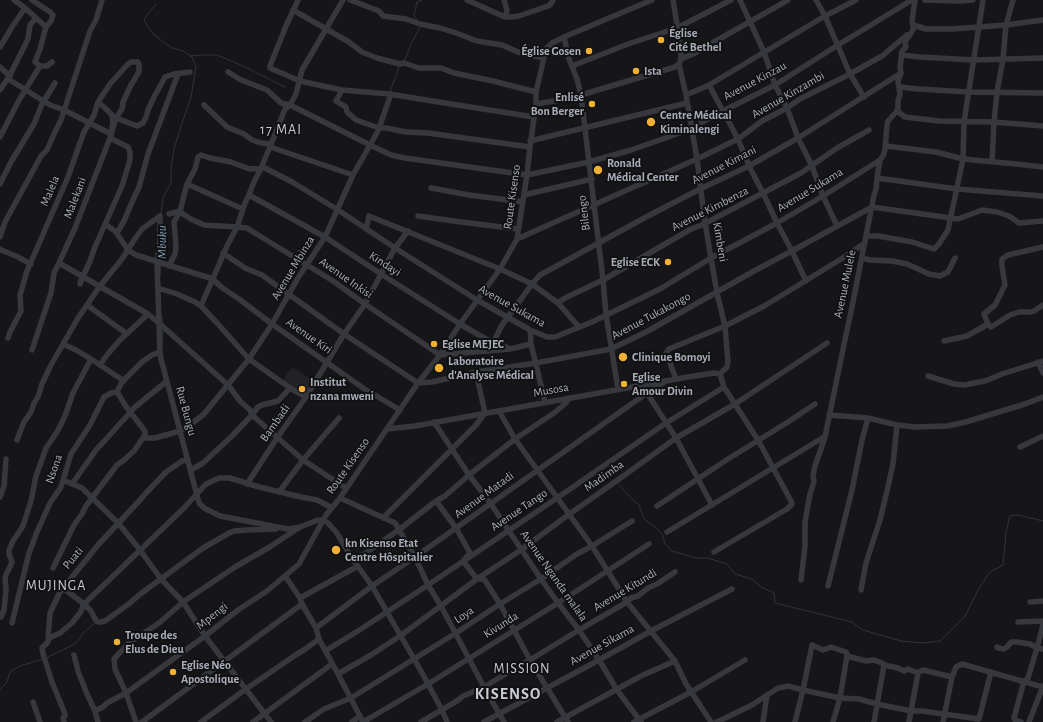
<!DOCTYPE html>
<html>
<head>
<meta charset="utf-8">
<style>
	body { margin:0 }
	canvas { display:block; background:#161618 }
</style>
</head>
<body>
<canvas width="1043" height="722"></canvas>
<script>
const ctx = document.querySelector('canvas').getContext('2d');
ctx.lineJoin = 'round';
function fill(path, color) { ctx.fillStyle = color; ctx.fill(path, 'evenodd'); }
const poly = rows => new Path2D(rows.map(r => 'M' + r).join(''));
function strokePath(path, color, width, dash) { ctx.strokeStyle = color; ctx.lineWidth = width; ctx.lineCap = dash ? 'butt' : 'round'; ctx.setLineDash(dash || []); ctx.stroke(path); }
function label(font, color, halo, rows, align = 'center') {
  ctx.font = font + ' "Alegreya Sans",sans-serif'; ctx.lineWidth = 4; ctx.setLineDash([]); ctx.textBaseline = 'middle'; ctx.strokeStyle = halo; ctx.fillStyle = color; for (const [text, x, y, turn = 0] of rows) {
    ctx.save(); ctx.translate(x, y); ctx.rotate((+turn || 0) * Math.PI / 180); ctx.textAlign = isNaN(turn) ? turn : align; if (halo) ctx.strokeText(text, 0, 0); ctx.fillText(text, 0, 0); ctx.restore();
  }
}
const built = poly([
	[292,367,314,381,305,396,283,380]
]);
const stream = poly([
	[156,4,144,19,148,27,154,35,162,41,172,48,183,51,192,57,196,67,191,97,181,126,174,149,171,168,171,183,163,197,161,214],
	[417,20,414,15,417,2,422,0],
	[190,56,203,55,217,55,243,66,285,87],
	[403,61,405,60,411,44,420,27],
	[390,92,399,67],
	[162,223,164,230,163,236],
	[162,247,162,260],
	[160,276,161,265],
	[161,313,163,323],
	[162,345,163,331],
	[162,351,163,357],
	[619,485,628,495,639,505,644,519,655,527,662,534,665,544,672,551,696,558,708,558,727,564,735,574,752,579,761,587,774,593,775,603,852,622,863,630,901,641,922,643,940,641,965,616,979,588,990,572,1003,565,1006,532,1010,516,1018,515,1043,521],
	[46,658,69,647,78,641,83,633,95,623],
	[0,689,7,682,10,672,20,666,43,659]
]);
const minor = poly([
	[32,0,50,12,53,15,51,21,46,27],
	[298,0,286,26,270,66,270,68,272,69,300,81,318,85,342,90,389,94,451,104,534,117],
	[350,0,379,11,383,16,406,19,420,24,440,28,456,33,477,41,502,45,518,52,543,58],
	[467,0,505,17,512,17,519,16,548,6,550,5,553,0],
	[504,0,507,10,505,17],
	[740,0,764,52,775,85,787,108,798,138,812,166,823,196,837,226],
	[816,0,825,16,850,74,864,97],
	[925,0,960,1,973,0],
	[293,10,349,42,362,52,377,58,400,64,404,63,419,68,441,68,454,73,493,81,536,92],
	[913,25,926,29,952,29,1006,25,1043,20],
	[564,37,569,59,577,79,581,95,603,280,606,314,618,389],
	[0,47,12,27,25,8],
	[902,55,920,57,974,60,1043,58],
	[681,59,693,54,788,0],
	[679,64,686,95,697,159,705,223,717,293,725,326,728,362,727,367,720,374],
	[40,66,47,66,52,62],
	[572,66,628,44,677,28,731,0],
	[0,67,10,76],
	[228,72,241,80,267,90,281,103,290,105,370,145,391,155,405,158,527,175,589,162,631,150,691,129,713,116,775,85,838,45,912,0],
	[8,79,50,105,64,110,111,134,113,123,112,115,105,108,98,102],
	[709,85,738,139,749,166,763,193,777,223,792,251,806,281],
	[899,87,918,89,969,92,1043,93],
	[0,90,10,75,28,39,30,25,36,18],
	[342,90,336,101,346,107,347,112,356,120,379,128,386,128,406,132,428,133,530,147],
	[686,95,709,85,825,16,856,0],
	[536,104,560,100,581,95,675,67,679,64,681,59,681,50,673,0],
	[204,105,227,127,244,134,252,140,261,143,269,144,270,147,353,175],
	[897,111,905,117,939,121,994,122,1043,126],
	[116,118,137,126,143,123,146,117,148,110,153,99,165,77,174,74,190,72],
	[0,137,18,102,40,66,35,62,40,49,46,27,25,8,14,0],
	[530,141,687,103],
	[886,146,936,152,963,159,1016,164,1043,167],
	[992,162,994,122,997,92,1003,59,1006,25,1013,0],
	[877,178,957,189,1043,196],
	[0,184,11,162,34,124,42,104,55,83],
	[187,184,243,209],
	[431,188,469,195,523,202],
	[249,195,325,237,381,274,460,324,491,342,494,341,508,348],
	[524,195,592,179],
	[169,214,180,211,183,214,191,219,204,225,237,227,247,228,250,230,333,281,365,304,440,355,510,349,531,344],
	[160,216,160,240,157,262,160,355,199,503,204,508,220,516,288,529,300,527],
	[418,216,461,222,518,229],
	[105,224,116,232,128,250,136,255,213,279,221,287,239,299,272,324,363,388,400,410],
	[366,229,369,216,500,269,532,284,558,303,579,327],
	[117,233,124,221,132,202,139,187,148,154,178,74],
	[867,236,878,236,912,242,934,249,939,244,948,230,963,159,964,122,983,0],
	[0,237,5,222,41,156,47,150,54,134,61,120,90,31,96,20,102,0],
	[517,239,697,159,738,139,762,121,787,108,800,99,850,74,882,56,907,35],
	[0,249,1,250,16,256,31,264],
	[223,253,245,268,262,275,344,334,418,383,432,382,476,372,536,363,611,349,648,331,754,271,792,251,872,207,958,219,982,210,997,212,1009,216,1019,223,1043,221],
	[862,258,870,260,892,261,907,264,929,274,940,276,948,272,955,258],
	[59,263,148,314,160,324,228,385,240,401,250,410,252,415,303,460,346,488],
	[169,266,175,254,176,247,174,222,180,211,187,184,195,169,198,157,201,155,210,158,231,162,244,167,250,169,265,168,294,183,338,210,395,248,477,300,530,330,547,337,555,337,592,322,660,289,711,258,777,223,823,196,880,160],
	[80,284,80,283,90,261,95,247,122,186,130,160,130,152,128,147,110,138],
	[158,288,177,294,195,302,201,306,218,324,249,359,290,388,306,397],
	[558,303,565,298,603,280,691,229,702,225,801,173,837,148,869,130],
	[87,305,127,334],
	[201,306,227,246,237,227,245,203,249,195,253,184,261,168,270,147,285,109,290,105,296,94,302,70,343,0],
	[988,324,984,314,995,305,1005,285,1002,267,1002,259,1008,255,1043,247],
	[530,330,531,344,545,402],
	[8,338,10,332,21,311,20,295,27,271,68,177,84,132,94,115,98,102,110,84,128,64,131,62,138,62,139,65,139,72,131,85,123,102,122,109,116,118,110,138,75,228,59,263,54,273,51,293,32,350],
	[494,341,502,325,508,317,532,284,540,275,648,216,700,189,749,166,798,138,901,73],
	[944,341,967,336,988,324,991,327,1010,315,1019,312,1031,312,1034,311,1043,305],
	[63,344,76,350,91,359,124,381],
	[1038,362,1043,373],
	[100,365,107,355,119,341,148,314],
	[928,376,954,384,964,385,985,381,1002,374,1043,361],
	[676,379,667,355,666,353,669,349,725,326,766,305,841,259,865,243],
	[647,393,676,438,712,505],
	[499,411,515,439,592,546,627,602,675,661,686,684,711,722],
	[829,415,868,418,897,425,915,427,947,426,966,422,992,414,1025,404,1043,397],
	[434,422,469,475,491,504,541,579,558,603,579,630,599,660,617,690,641,722],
	[387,429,415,426,688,377,714,373,720,374],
	[143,438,155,438,180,431,190,425,204,414,249,359,272,324,298,278,325,237,353,175,378,131,391,94],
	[17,440,24,422,31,412,34,403,38,397,42,384,51,365,78,318,100,286,122,259,134,240,142,229,160,216],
	[1020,447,1043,436],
	[191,470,203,463,232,436,252,415,258,407,262,405,278,401,290,388],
	[63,480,82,488,119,524,140,550,161,579,183,602,205,636,271,722],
	[72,484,96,450,108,437,135,407,167,381],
	[247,484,277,438,306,397,344,334,365,304,395,248,408,231],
	[279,492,303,460,339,418],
	[0,497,4,486,6,459],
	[340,498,395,523,415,557,428,585,441,606,484,687,504,722],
	[436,501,456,528,470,553,463,561,477,579,484,579,500,604,530,660,568,722],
	[657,506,728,459,788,422,815,404],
	[383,518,476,425,485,413,476,372],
	[323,520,328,523,336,532,354,561,372,586,421,671,442,710,447,722],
	[667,532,824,437],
	[714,552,787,509,792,504,791,501,758,440,724,387,720,374],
	[354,561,400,529,436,501,445,496,469,475,515,439,554,413,566,403,569,398],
	[53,568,74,525,82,514,86,506,117,465,124,460,134,451,145,435,145,431,127,408,117,392],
	[285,576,300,598,302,604,316,628,319,639,338,674,363,722],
	[801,580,805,546,805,522,810,494,814,482,813,476,815,466,825,437,842,354,853,302,874,195,876,189,877,178,880,160,883,156,885,150,887,125,888,121,897,111,898,108,898,100,900,95,898,81,901,73,900,68,902,51,906,47,905,42,913,30,913,25,912,21,915,0],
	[828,586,852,490,862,440,868,418],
	[63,588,84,604,91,611,95,619,98,622,101,622,105,621,130,603,139,595,203,548,231,532,234,531,247,530,276,529],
	[861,590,866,563,880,520,887,491,893,464,897,425],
	[300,598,358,566],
	[1030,602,1043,601],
	[1,617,4,610,6,590,5,578,7,572,10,567,12,562,9,554,9,550,13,541,23,526,31,501,36,476,46,448,57,432,65,416,73,393,91,359],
	[1018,622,1043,621],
	[12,623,29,553,37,532,50,503,61,487,71,454,90,425,104,397,111,393,117,392,122,382,142,362,152,355,160,352],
	[316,628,372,586,415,557,647,393,666,381],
	[49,638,60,633,72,623,80,613,84,604,184,508,206,484,219,478,230,478,259,487,301,497,317,500,332,508],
	[997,647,998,648,1004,649,1007,647,1011,642,1017,642,1030,644,1037,648,1043,649],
	[325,651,358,631,428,585,557,498,666,423,724,387],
	[74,655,78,671,87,694,95,711,98,722],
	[338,674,371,655,400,636,477,579,521,550,568,515,615,482,676,438,735,404,827,343],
	[33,702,40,722],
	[95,711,103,707,107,703,126,693,205,636,238,610,267,591,299,564,326,515,340,498,418,383,440,355,460,324,500,269,517,239,527,175,530,147,536,104,536,92,546,49,552,43,564,37,652,0],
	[64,722,63,718,65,716,65,714,52,682,43,654,42,648,48,642,49,638,48,637,49,626,50,613,60,592,98,545,140,500,146,493,166,472,182,461,188,460],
	[136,722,126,693,115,669,114,659,129,643,159,623,183,602,235,567,268,548,300,527,318,520,323,520],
	[142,722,302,604],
	[201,722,246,689,297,654,304,650,319,639],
	[253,722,332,664],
	[305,722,324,709,351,698,456,633,500,604,541,579,577,554,592,546,632,521],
	[352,722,360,716],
	[363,722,428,684,558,603,649,544],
	[421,722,457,701,463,696,484,687,519,666,530,660,579,630,627,602,631,598,638,596,648,588,657,584,675,572],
	[484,722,599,660,651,631,732,589],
	[557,722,641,676,675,661],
	[634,722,691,692,745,660],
	[717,722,752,705,778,688,789,686,792,687,803,690,840,698,859,699,877,704,911,711,922,711,979,719,991,672],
	[763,722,767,695],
	[795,722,803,690,812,645,823,650,831,647,846,652,847,654,847,656,866,661,874,660,882,663,884,665,898,668,904,671,908,669,918,673,919,672,923,670,952,677,956,667,962,664,1043,687],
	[833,722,840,698,847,656],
	[874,722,884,665],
	[909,722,918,673],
	[943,722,952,677],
	[1021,722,1015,720,1014,718,1024,681,1028,678,1037,648,1043,625],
	[1029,722,1043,686]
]);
const markers = [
	[661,40,4,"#f2b134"],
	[589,51,4,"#f2b134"],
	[636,71,4,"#f2b134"],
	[592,104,4,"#f2b134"],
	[651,122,5,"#f2b134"],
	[598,170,5,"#f2b134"],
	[668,262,4,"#f2b134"],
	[434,344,4,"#f2b134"],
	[623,357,5,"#f2b134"],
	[439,368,5,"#f2b134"],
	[624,384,4,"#f2b134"],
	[302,389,4,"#f2b134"],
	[336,550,5,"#f2b134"],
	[117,642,4,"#f2b134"],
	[173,672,4,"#f2b134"]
];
const poiNames = [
	["Église",669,33],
	["Cité Bethel",669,47],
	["Église Gosen",581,51,"right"],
	["Ista",644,71],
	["Enlisé",584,97,"right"],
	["Bon Berger",584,111,"right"],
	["Centre Médical",660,115],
	["Kiminalengi",660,129],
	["Ronald",607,163],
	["Médical Center",607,177],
	["Eglise ECK",660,262,"right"],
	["Eglise MEJEC",442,344],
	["Clinique Bomoyi",632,357],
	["Laboratoire",448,361],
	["d'Analyse Médical",448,375],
	["Eglise",632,377],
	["Amour Divin",632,391],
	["Institut",310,382],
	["nzana mweni",310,396],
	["kn Kisenso Etat",345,543],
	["Centre Hôspitalier",345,557],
	["Troupe des",125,635],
	["Elus de Dieu",125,649],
	["Eglise Néo",181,665],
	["Apostolique",181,679]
];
const streetNames = [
	["Avenue Kinzau",755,81,-28],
	["Avenue Kinzambi",788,95,-30],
	["Avenue Kimani",724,165,-27],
	["Avenue Sukama",810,190,-31],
	["Malela",50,191,-67],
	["Route Kisenso",512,197,-82],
	["Malekani",75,198,-69],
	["Avenue Kimbenza",710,209,-27],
	["Bilengo",584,213,-97],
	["Kimbeni",720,242,80],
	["Kindayi",385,264,33],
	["Avenue Mbinza",293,268,-59],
	["Avenue Inkisi",346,278,35],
	["Avenue Mulele",845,284,-78],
	["Avenue Sukama",512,306,29],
	["Avenue Tukakongo",651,316,-28],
	["Avenue Kiri",309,336,35],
	["Musosa",551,390,-10],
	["Rue Bungu",186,411,75],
	["Bambadi",275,423,-55],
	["Route Kisenso",348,466,-55],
	["Nsona",54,469,-71],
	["Madimba",604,476,-35],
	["Avenue Matadi",484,495,-36],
	["Avenue Tango",519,510,-34],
	["Puati",73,558,-51],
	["Avenue Nganda malala",554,576,55],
	["Avenue Kitundi",625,590,-31],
	["Loya",464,615,-33],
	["Mpengi",212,616,-38],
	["Kivunda",501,625,-32],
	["Avenue Sikama",602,645,-29]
];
const waterNames = [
	["Mbuku",162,242,-90]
];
const quarterNames = [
	["17 MAI",281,130],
	["MUJINGA",56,586],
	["MISSION",522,669]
];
const districtNames = [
	["KISENSO",508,694]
];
fill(built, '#222225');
strokePath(stream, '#2c353c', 1);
strokePath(minor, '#37383d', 5.5);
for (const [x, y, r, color] of markers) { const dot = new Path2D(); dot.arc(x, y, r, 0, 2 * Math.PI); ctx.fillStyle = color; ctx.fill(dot); strokePath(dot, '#111113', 1.5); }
label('bold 12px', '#a8adb8', '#111113', poiNames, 'left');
label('12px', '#a8adb8', '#111113', streetNames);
label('italic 13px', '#7f9bb3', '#111113', waterNames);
ctx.letterSpacing = '1px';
label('14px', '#c9ccd4', '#111113', quarterNames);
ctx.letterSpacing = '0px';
ctx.letterSpacing = '1px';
label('bold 16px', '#c9ccd4', '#111113', districtNames);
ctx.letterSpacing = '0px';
</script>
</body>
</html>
